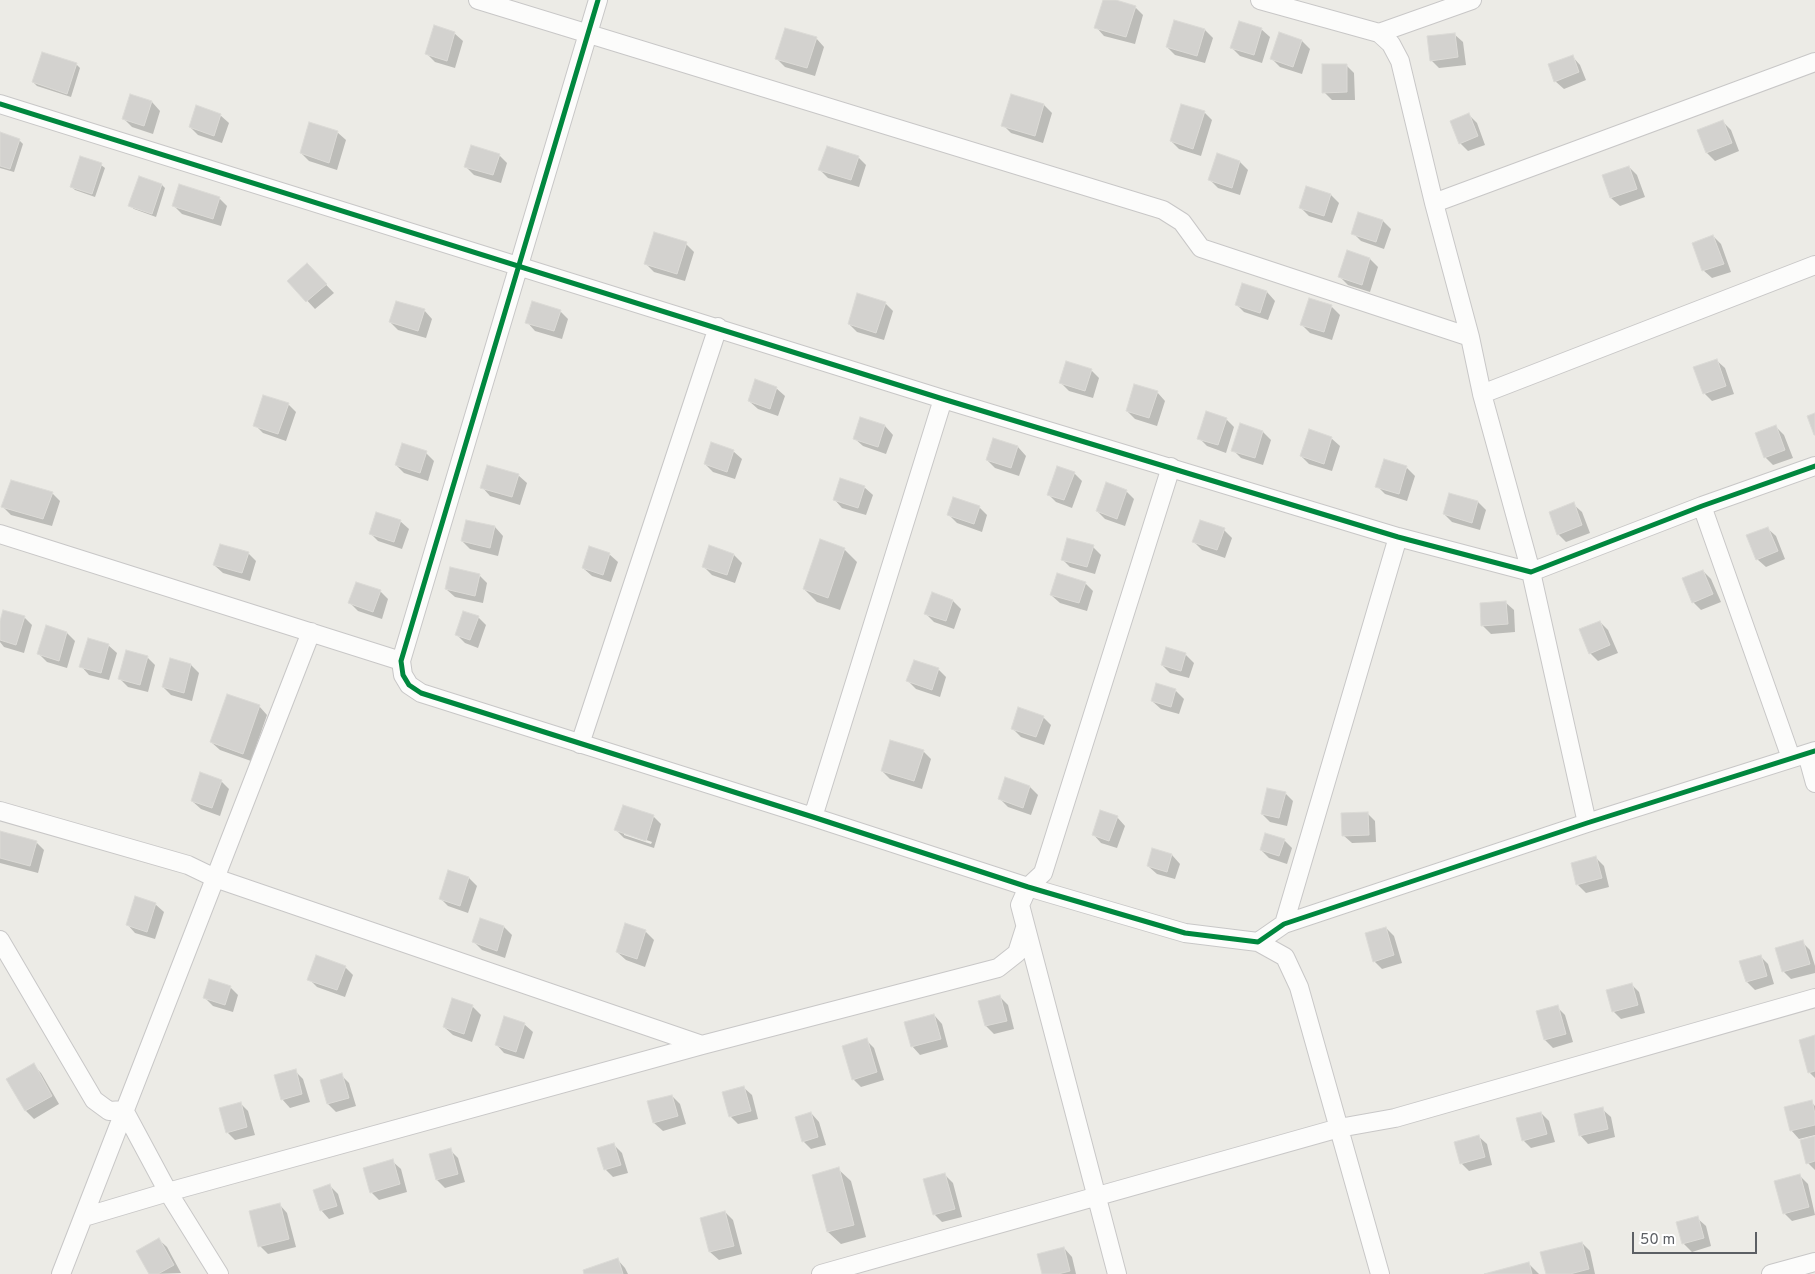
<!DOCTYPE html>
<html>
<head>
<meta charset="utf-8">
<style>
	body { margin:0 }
	#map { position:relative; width:1815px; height:1274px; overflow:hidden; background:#ecebe6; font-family:Overpass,sans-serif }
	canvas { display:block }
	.scale { position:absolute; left:1632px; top:1232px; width:125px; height:22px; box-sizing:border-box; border:2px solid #5c5f64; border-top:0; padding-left:6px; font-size:15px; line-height:18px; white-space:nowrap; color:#5c5f64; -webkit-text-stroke:4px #fff; paint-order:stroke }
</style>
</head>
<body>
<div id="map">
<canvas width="1815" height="1274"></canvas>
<div class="scale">50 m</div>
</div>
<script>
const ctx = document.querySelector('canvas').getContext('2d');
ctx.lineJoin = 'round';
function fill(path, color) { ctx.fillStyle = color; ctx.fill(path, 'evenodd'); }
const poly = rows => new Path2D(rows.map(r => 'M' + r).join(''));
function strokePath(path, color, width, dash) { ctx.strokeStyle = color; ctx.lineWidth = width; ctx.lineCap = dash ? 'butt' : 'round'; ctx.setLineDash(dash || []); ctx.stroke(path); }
const shadow = poly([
	[1104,0,1111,0,1135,7,1143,15,1135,44,1104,36,1096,27],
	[1261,29,1270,37,1262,63,1240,56,1231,47],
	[1205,30,1213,38,1205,63,1175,55,1167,47],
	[454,33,463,41,455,68,435,62,427,54],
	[1454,34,1463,42,1466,65,1439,68,1431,60],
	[816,38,824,47,815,76,785,67,777,59],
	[1302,41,1310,49,1302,74,1280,67,1272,59],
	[1572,56,1580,65,1586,80,1564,89,1555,81],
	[76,64,80,68,71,97,37,86,33,82],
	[1346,65,1354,73,1355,100,1332,100,1324,92],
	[131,96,152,102,160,111,153,134,132,127,124,119],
	[1044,105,1052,113,1043,143,1011,133,1003,125],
	[1204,112,1212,120,1201,156,1179,149,1171,141],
	[220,115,229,123,222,143,198,135,190,127],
	[1469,115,1477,123,1485,145,1468,151,1460,143],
	[1723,122,1731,130,1739,151,1715,161,1707,153],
	[337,132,346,140,337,170,309,161,301,153],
	[0,134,19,140,23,144,14,172,0,168],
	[499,155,507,163,501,183,474,175,466,167],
	[858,157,866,165,859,187,828,178,820,170],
	[1240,162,1248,170,1240,195,1218,188,1210,180],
	[101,165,105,168,95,197,75,190,72,187],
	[1629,167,1637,175,1645,197,1620,206,1611,198,1604,176],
	[162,185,165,188,156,217,134,209,130,206],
	[1331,195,1339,203,1332,223,1309,216,1300,207],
	[219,198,227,206,221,226,182,214,174,206],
	[1359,213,1383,221,1391,229,1384,249,1361,241,1353,233],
	[1713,236,1721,244,1731,272,1712,278,1703,270],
	[686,244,694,252,685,281,654,272,646,264],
	[1370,259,1378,267,1370,292,1348,285,1340,277],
	[307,265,334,293,315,309,289,281],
	[1267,292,1275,301,1268,320,1244,312,1236,304],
	[885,303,893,311,884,340,857,332,849,324],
	[1331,306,1340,315,1332,340,1310,333,1302,325],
	[424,310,432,319,426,338,398,330,390,322],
	[560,311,568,319,562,339,535,331,527,322],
	[1716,360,1725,368,1734,394,1712,401,1704,393],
	[1091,370,1099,378,1093,398,1069,391,1061,383],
	[776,388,785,396,778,416,758,409,749,401],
	[1157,392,1165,401,1157,426,1135,419,1127,411],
	[288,404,296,412,286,441,263,433,255,425],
	[861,418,885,426,893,435,886,454,863,446,854,438],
	[1226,419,1234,427,1226,453,1207,446,1199,438],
	[1776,427,1784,435,1793,458,1773,465,1765,457],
	[1263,432,1271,440,1263,465,1241,458,1233,450],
	[1331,438,1340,446,1332,471,1309,464,1301,456],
	[994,440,1018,447,1026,456,1019,476,995,468,987,460],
	[733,451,742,459,735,479,713,472,705,464],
	[426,453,434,461,428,481,404,473,396,465],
	[1407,468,1415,476,1407,501,1385,494,1377,486],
	[1074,473,1082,481,1072,508,1056,502,1048,494],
	[518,475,527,483,520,505,490,496,482,487],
	[864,487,873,495,866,515,842,508,834,499],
	[1126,491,1134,499,1125,526,1105,519,1097,511],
	[52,493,60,501,52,526,11,515,3,507],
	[1450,494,1478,502,1486,510,1480,530,1452,522,1444,514],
	[1573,504,1582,512,1590,533,1566,542,1558,534],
	[979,507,987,515,982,532,957,523,949,515],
	[400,521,409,529,402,549,378,541,370,533],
	[467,521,495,527,503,536,498,556,470,549,462,541],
	[1767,528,1776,536,1785,559,1766,567,1757,559],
	[1224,530,1232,538,1225,558,1202,550,1194,542],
	[710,547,734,555,742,563,735,583,712,575,704,567],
	[1093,547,1101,555,1095,574,1070,567,1062,559],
	[844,549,857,562,840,610,817,602,804,589],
	[248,553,256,561,250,581,223,573,214,565],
	[609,554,618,562,611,582,592,576,583,568],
	[1703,571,1711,579,1721,602,1701,610,1693,602],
	[479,575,487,583,483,603,455,597,446,589],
	[1085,583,1093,591,1087,611,1060,603,1051,595],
	[380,591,388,599,382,619,358,611,350,603],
	[953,601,961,609,954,629,934,622,926,614],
	[1505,602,1514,610,1515,632,1491,634,1483,626],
	[24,617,32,625,24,653,4,647,0,642,0,625],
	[478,617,486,625,478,648,465,643,457,635],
	[1600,622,1608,630,1618,653,1598,661,1590,653],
	[67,633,75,641,67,668,47,662,39,654],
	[108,645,117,653,109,680,89,675,81,666],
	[1185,654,1194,663,1189,678,1170,673,1162,665],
	[147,657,155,665,148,692,128,687,120,679],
	[191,665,199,673,192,701,171,695,163,687],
	[938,669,946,677,940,697,916,689,908,681],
	[1157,685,1176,691,1184,699,1179,714,1161,709,1152,701],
	[259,706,267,715,251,761,220,750,211,742],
	[1043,717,1051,725,1044,745,1021,737,1013,729],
	[923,751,931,759,922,789,890,779,882,771],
	[1006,779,1030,787,1038,795,1031,815,1008,807,1000,799],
	[221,781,229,789,220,816,201,809,192,801],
	[1285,793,1293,801,1287,826,1270,822,1262,814],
	[1367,813,1375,821,1376,842,1352,843,1343,835],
	[653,816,661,824,654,848,624,838,616,830],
	[624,832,652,842,651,844,624,835],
	[1117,817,1125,826,1117,848,1101,843,1093,834],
	[0,833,36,842,44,850,38,873,0,863],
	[1284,840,1292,848,1287,864,1269,858,1261,850],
	[1172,855,1180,864,1175,879,1157,874,1148,866],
	[1596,858,1604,866,1609,887,1586,893,1578,885,1572,864],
	[469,878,477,886,468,913,448,906,440,898],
	[155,904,164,912,155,939,135,933,127,924],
	[481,919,504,927,512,935,505,958,482,950,474,942],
	[626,925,646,932,654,940,645,967,626,960,617,952],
	[1386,928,1394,936,1402,963,1382,969,1374,961],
	[1802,942,1810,950,1815,966,1815,973,1791,979,1783,971],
	[1760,956,1768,964,1774,984,1755,990,1747,982,1741,962],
	[345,967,353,975,345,997,317,987,309,979],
	[1631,984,1639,992,1645,1013,1621,1019,1613,1011],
	[230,987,238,995,233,1012,213,1006,205,998],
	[1000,997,1008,1005,1014,1029,994,1034,986,1026],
	[453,1000,473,1007,481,1015,472,1042,453,1035,444,1027],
	[1557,1007,1565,1015,1573,1042,1553,1048,1545,1040],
	[934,1015,942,1024,948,1047,920,1055,912,1046],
	[524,1024,533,1032,524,1059,504,1053,496,1044],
	[1815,1037,1815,1078,1809,1072],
	[866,1040,874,1048,884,1080,861,1087,853,1079],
	[33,1065,41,1073,59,1104,34,1119,26,1111,8,1079],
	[295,1071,303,1079,310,1102,290,1108,282,1099],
	[341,1075,349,1083,356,1106,336,1112,328,1104,322,1081],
	[743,1087,752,1095,758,1119,738,1124,730,1116],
	[672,1096,680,1104,686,1124,663,1131,654,1123],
	[1811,1102,1815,1106,1815,1135,1799,1139,1791,1130],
	[240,1103,248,1111,255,1135,235,1140,227,1132],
	[1602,1109,1611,1117,1615,1137,1588,1144,1580,1135],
	[811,1113,819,1122,826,1145,811,1149,803,1141],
	[1541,1113,1549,1121,1555,1142,1531,1148,1523,1140],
	[1478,1136,1487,1144,1492,1165,1469,1171,1461,1163],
	[1815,1137,1815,1170,1808,1163],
	[614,1145,622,1153,628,1173,613,1177,605,1169],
	[450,1150,458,1158,465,1182,445,1188,437,1180,430,1155],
	[392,1161,401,1169,407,1192,379,1200,371,1192],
	[838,1169,851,1181,866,1237,841,1244,828,1232],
	[945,1175,953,1183,962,1217,942,1222,934,1214],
	[1800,1176,1808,1184,1815,1215,1792,1221,1784,1213],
	[330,1186,338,1194,344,1214,329,1219,321,1210],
	[279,1204,287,1213,296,1247,268,1254,260,1246],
	[725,1212,733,1220,742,1254,719,1260,710,1252],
	[1697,1218,1706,1226,1711,1246,1692,1252,1683,1243],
	[158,1239,167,1247,181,1273,151,1274],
	[1582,1243,1590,1251,1595,1274,1547,1274],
	[1064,1248,1072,1257,1076,1274,1043,1274],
	[617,1259,625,1268,628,1274,585,1274],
	[1528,1263,1539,1274,1489,1274]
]);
const building = poly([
	[1103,0,1116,0,1136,6,1126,37,1094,28,1103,0],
	[1174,20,1205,29,1197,56,1166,47,1174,20],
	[1239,21,1262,28,1254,55,1230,48,1239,21],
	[434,25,455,32,447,61,425,54,434,25],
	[785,28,817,37,807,68,775,59,785,28],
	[1279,32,1302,40,1293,67,1270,59,1279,32],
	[1455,33,1458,57,1430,61,1427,36,1455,33],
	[42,52,77,63,67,94,32,82,42,52],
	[1573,55,1579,72,1554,82,1548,64,1573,55],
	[1322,64,1347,64,1347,92,1322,93,1322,64],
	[130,94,152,101,144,126,122,119,130,94],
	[1011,94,1044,104,1035,136,1001,126,1011,94],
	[1181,104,1205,111,1193,149,1170,141,1181,104],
	[196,105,221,114,214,136,189,127,196,105],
	[1469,113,1478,136,1459,144,1450,121,1469,113],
	[1723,120,1732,143,1706,153,1697,130,1723,120],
	[309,122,338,131,329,163,300,153,309,122],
	[0,132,20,139,10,169,0,166,0,132],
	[471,145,500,154,493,175,464,167,471,145],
	[827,146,859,156,851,180,818,170,827,146],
	[1217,153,1240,161,1232,188,1208,180,1217,153],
	[80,156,102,163,92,194,70,187,80,156],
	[1629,166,1637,189,1610,198,1602,175,1629,166],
	[139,176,162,184,152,214,128,206,139,176],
	[179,184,220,197,213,219,172,206,179,184],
	[1306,186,1331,194,1324,216,1299,208,1306,186],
	[1358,212,1383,220,1376,242,1351,234,1358,212],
	[654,232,687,242,677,274,644,264,654,232],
	[1713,235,1724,264,1702,271,1692,243,1713,235],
	[1347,250,1370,258,1362,285,1338,277,1347,250],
	[307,263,327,284,306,302,287,281,307,263],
	[1242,283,1267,291,1260,313,1235,305,1242,283],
	[857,293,886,302,876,333,848,324,857,293],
	[1309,298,1332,305,1324,332,1300,325,1309,298],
	[396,301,425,309,418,331,389,322,396,301],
	[532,301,561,310,554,331,525,323,532,301],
	[1717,359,1726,386,1703,394,1693,367,1717,359],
	[1066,361,1092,369,1085,391,1059,383,1066,361],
	[755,379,777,387,770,409,748,401,755,379],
	[1134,384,1158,391,1149,418,1126,411,1134,384],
	[263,395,289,403,278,434,253,426,263,395],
	[1206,411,1227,418,1218,445,1197,439,1206,411],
	[1815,413,1815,435,1814,435,1807,416,1815,413],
	[860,417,885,425,878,447,853,439,860,417],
	[1240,423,1263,431,1255,458,1231,451,1240,423],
	[1776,425,1785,450,1764,458,1755,433,1776,425],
	[1309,429,1332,437,1324,464,1300,456,1309,429],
	[993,438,1018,446,1011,468,986,460,993,438],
	[711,442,734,450,727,472,704,464,711,442],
	[402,443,427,451,420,473,395,465,402,443],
	[1384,459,1407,466,1399,494,1375,487,1384,459],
	[487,465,519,474,512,497,480,488,487,465],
	[1057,466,1075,472,1064,500,1047,495,1057,466],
	[840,478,865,486,858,508,833,500,840,478],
	[11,480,53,492,43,519,1,507,11,480],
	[1106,482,1127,490,1117,519,1096,511,1106,482],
	[1449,493,1478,501,1472,523,1443,514,1449,493],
	[953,497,980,506,974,524,947,515,953,497],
	[1574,502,1582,525,1557,535,1549,512,1574,502],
	[376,512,401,520,394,542,369,534,376,512],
	[466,520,495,526,490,548,461,541,466,520],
	[1200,520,1225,528,1217,550,1192,542,1200,520],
	[1768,527,1778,551,1756,560,1746,535,1768,527],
	[1067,538,1094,545,1087,567,1061,560,1067,538],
	[820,539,845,548,828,598,803,589,820,539],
	[220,544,249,552,242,573,213,565,220,544],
	[709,545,734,554,727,575,702,567,709,545],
	[589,546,610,553,603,575,582,568,589,546],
	[450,567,480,574,475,596,445,589,450,567],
	[1703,570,1713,594,1692,603,1682,578,1703,570],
	[1057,573,1086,582,1079,603,1050,595,1057,573],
	[356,582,381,590,373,612,348,603,356,582],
	[932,592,953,600,946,621,924,614,932,592],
	[1506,601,1508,624,1481,626,1480,603,1506,601],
	[3,610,25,616,16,645,0,640,0,621,3,610],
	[463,611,479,616,470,640,455,635,463,611],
	[1600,621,1610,645,1589,654,1579,629,1600,621],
	[46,625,67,632,59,661,37,654,46,625],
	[88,638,109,644,101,673,79,667,88,638],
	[1166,647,1186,653,1181,671,1161,665,1166,647],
	[126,650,148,656,140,685,118,679,126,650],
	[170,658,191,664,184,693,162,687,170,658],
	[914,660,939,668,932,690,906,681,914,660],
	[1156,683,1176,689,1171,707,1151,701,1156,683],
	[227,694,260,705,243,754,210,742,227,694],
	[1018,707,1044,716,1036,737,1011,729,1018,707],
	[890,740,924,750,914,781,881,771,890,740],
	[200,772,222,780,212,808,191,801,200,772],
	[1005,777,1030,786,1023,808,998,799,1005,777],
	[1267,788,1286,792,1279,818,1261,814,1267,788],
	[623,805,654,815,646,841,614,830,623,805],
	[1100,810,1118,816,1109,841,1092,835,1100,810],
	[1368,812,1369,835,1342,836,1341,813,1368,812],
	[0,831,37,841,30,866,0,858,0,831],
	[1265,833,1285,839,1279,856,1260,850,1265,833],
	[1152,848,1172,854,1167,872,1147,866,1152,848],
	[1596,856,1602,878,1576,885,1571,863,1596,856],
	[448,870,469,877,460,906,439,899,448,870],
	[135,896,156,903,147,932,126,925,135,896],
	[480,918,504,926,497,951,472,942,480,918],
	[625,923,646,930,637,959,616,952,625,923],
	[1386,927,1394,955,1373,962,1365,933,1386,927],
	[1803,940,1810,964,1782,972,1775,948,1803,940],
	[316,955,346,966,337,990,307,980,316,955],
	[1761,955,1767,976,1746,982,1739,961,1761,955],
	[209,979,231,986,225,1005,203,998,209,979],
	[1632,983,1638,1005,1612,1012,1606,990,1632,983],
	[1000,995,1007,1021,985,1026,978,1001,1000,995],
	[452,998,473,1005,464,1034,443,1027,452,998],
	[1558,1005,1566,1034,1544,1040,1536,1011,1558,1005],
	[934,1014,941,1039,911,1047,904,1022,934,1014],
	[504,1016,525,1023,516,1052,495,1045,504,1016],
	[1815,1035,1815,1071,1808,1073,1799,1040,1815,1035],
	[867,1038,877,1072,852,1080,842,1046,867,1038],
	[34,1063,52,1096,25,1111,6,1079,34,1063],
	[296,1069,302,1094,281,1100,274,1075,296,1069],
	[342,1073,349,1098,327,1104,320,1080,342,1073],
	[744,1086,751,1111,729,1117,722,1092,744,1086],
	[672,1095,678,1116,653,1123,647,1101,672,1095],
	[1812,1100,1815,1114,1815,1125,1790,1131,1784,1107,1812,1100],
	[241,1102,247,1127,226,1133,219,1108,241,1102],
	[1603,1107,1608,1129,1579,1136,1574,1114,1603,1107],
	[811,1112,818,1137,802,1142,795,1117,811,1112],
	[1541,1112,1547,1134,1522,1141,1516,1118,1541,1112],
	[1479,1135,1485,1157,1460,1164,1454,1142,1479,1135],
	[1815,1136,1815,1161,1806,1164,1800,1140,1815,1136],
	[614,1143,621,1165,604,1170,597,1148,614,1143],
	[451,1148,458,1174,436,1180,429,1154,451,1148],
	[393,1159,400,1184,370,1193,363,1168,393,1159],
	[839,1167,854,1225,827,1232,812,1175,839,1167],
	[945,1173,955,1209,933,1215,923,1179,945,1173],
	[1800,1174,1809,1207,1783,1214,1774,1181,1800,1174],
	[330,1184,337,1206,320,1211,313,1190,330,1184],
	[280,1203,289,1239,258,1247,249,1211,280,1203],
	[725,1211,734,1246,709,1252,700,1218,725,1211],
	[1698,1216,1704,1238,1682,1244,1676,1222,1698,1216],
	[159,1238,174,1265,158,1274,149,1274,136,1251,159,1238],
	[1582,1242,1589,1269,1570,1274,1546,1274,1540,1252,1582,1242],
	[1064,1247,1070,1271,1058,1274,1042,1274,1037,1254,1064,1247],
	[618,1258,623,1274,584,1274,583,1270,618,1258],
	[1529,1262,1532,1274,1484,1274,1529,1262]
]);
const street = poly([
	[478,0,1163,210,1182,222,1201,248,1470,337],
	[598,0,401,661,403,675,409,685,421,693,813,817,1028,887,1185,933,1258,942,1284,924,1587,823,1815,751],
	[1260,0,1379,33,1391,44,1400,61,1434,203,1470,337,1482,394,1531,572,1587,823],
	[1379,33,1472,0],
	[0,104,943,399,1398,537,1531,572,1702,506,1815,466],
	[1434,203,1815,62],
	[1482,394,1815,265],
	[1702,506,1791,758],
	[0,534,401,661],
	[580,744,718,327],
	[1807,754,1815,783],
	[0,811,188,865,215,878,702,1045],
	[813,817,943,399],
	[1284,924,1398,537],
	[0,940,94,1100,109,1111,124,1110],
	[1258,942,1285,957,1299,987,1380,1274],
	[124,1110,168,1192,219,1274],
	[84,1217,168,1192,702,1045,998,968,1017,953,1025,928],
	[61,1274,311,632],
	[821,1274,1339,1128,1395,1118,1815,998],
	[1117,1274,1020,905,1028,887,1043,873,1171,467],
	[1771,1274,1815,1262]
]);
const cycleway = poly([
	[598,0,401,661,403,675,409,685,421,693,813,817,1028,887,1185,933,1258,942,1284,924,1587,823,1815,751],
	[0,104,943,399,1398,537,1531,572,1702,506,1815,466]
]);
fill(shadow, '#0003');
fill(building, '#d3d2cf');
strokePath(building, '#dbdad6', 1);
strokePath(street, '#c8c7c7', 20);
strokePath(street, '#fcfcfb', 18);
strokePath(cycleway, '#00873e', 5);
</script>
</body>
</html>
